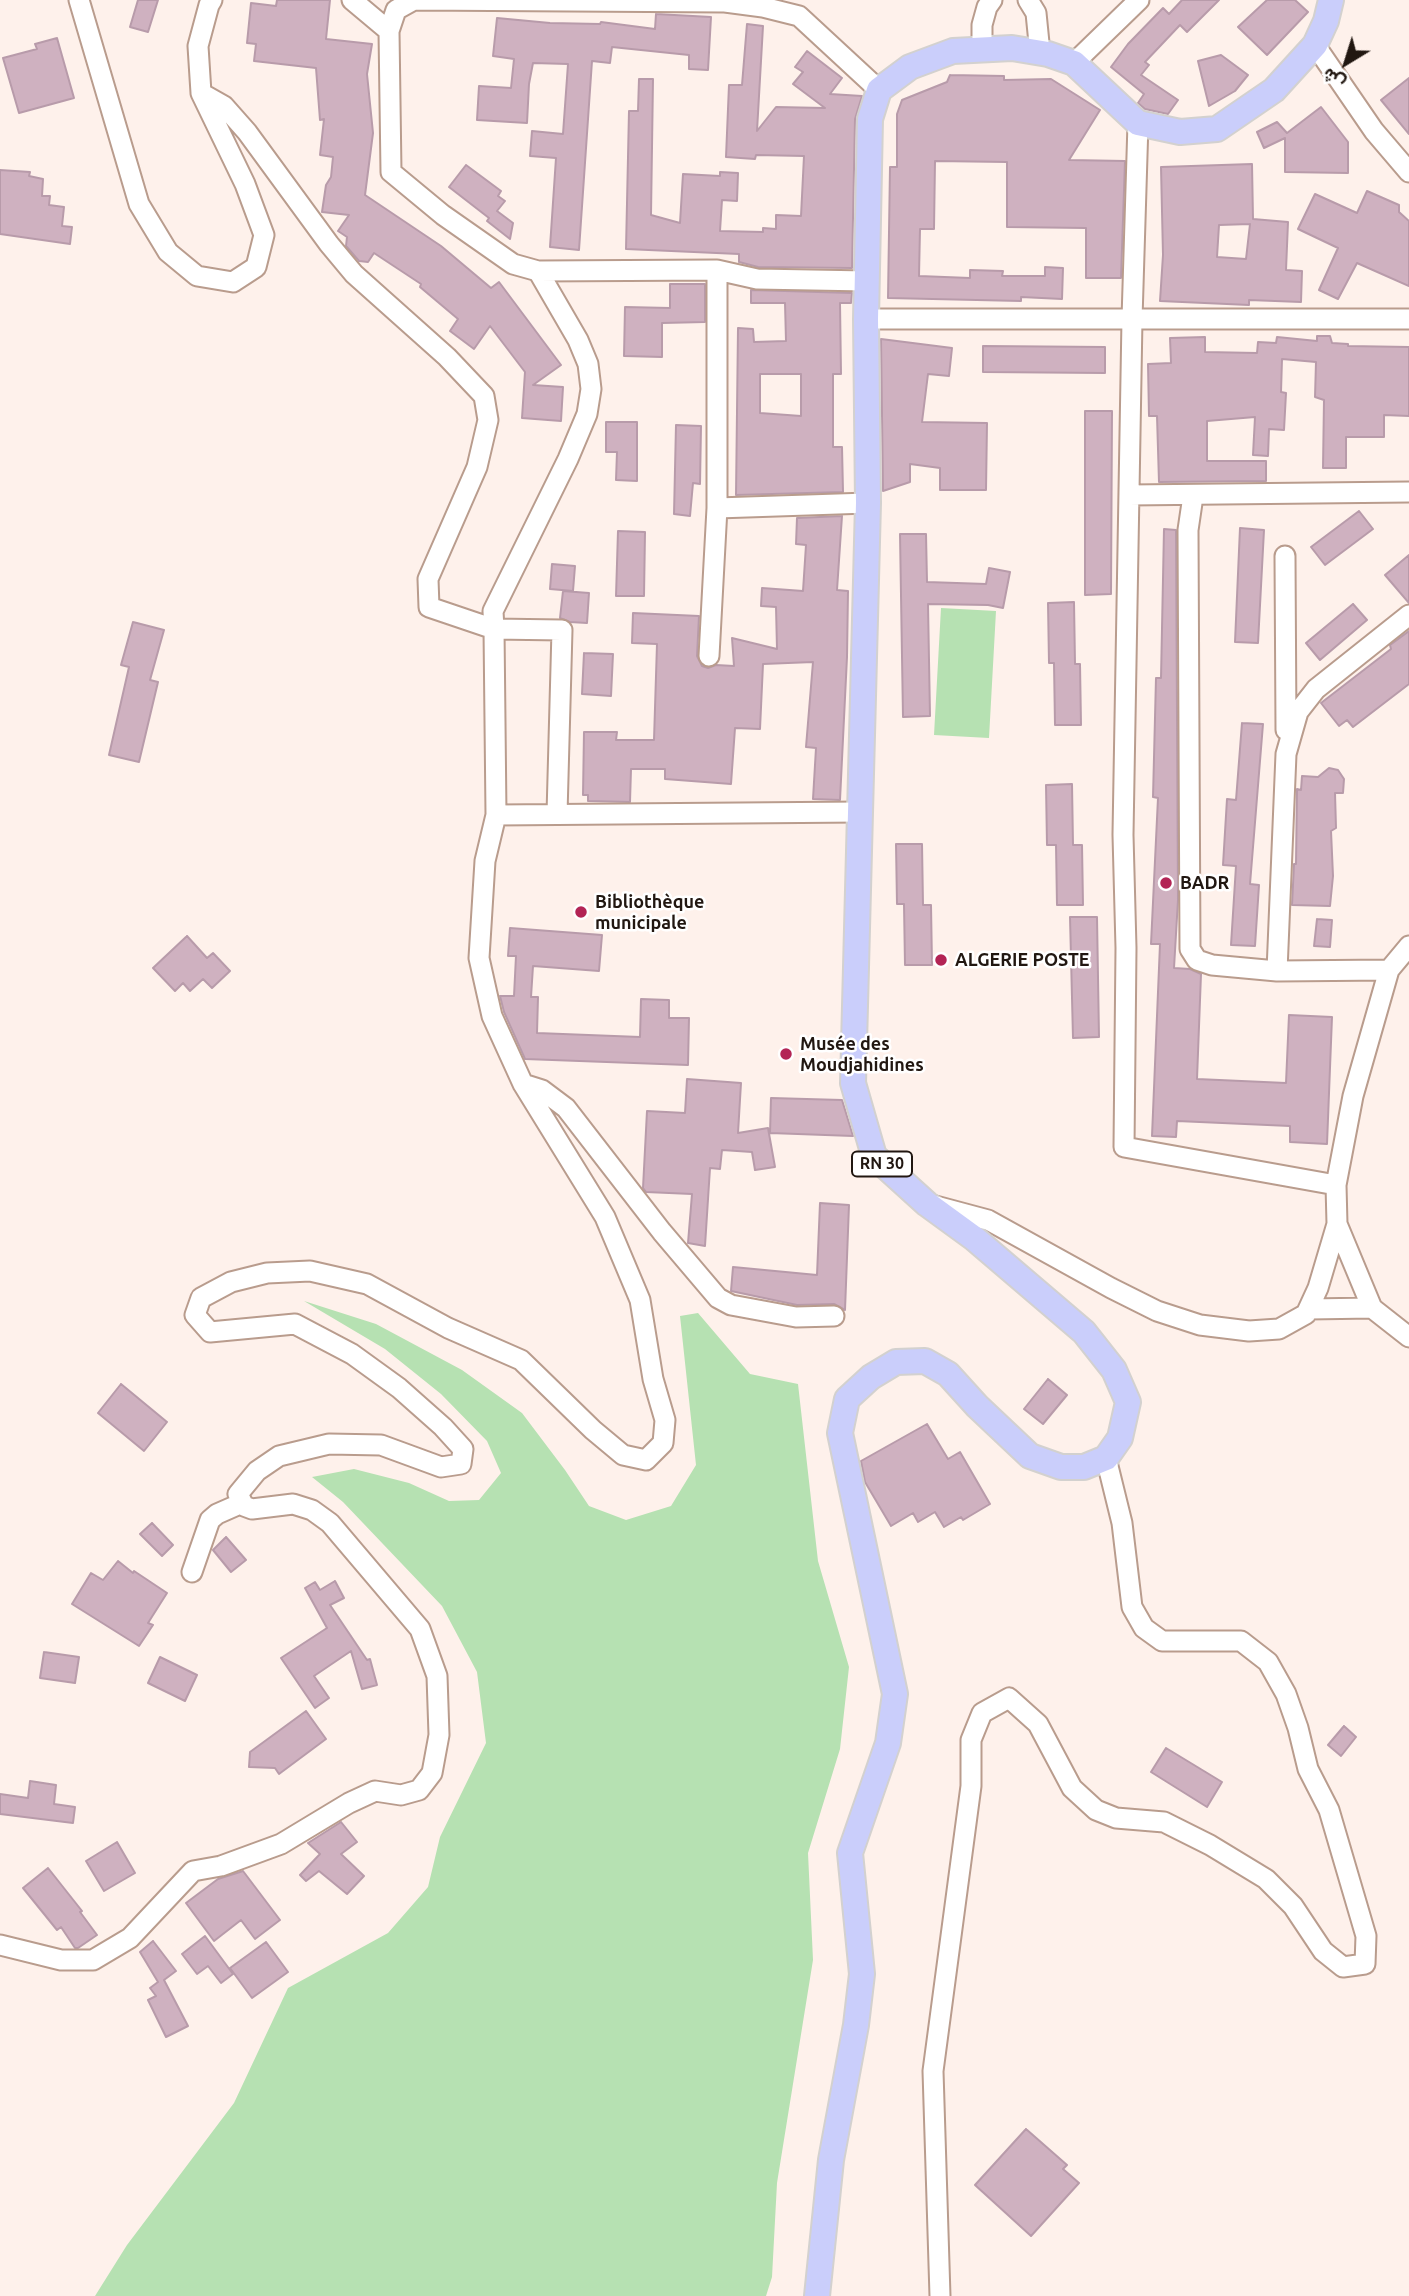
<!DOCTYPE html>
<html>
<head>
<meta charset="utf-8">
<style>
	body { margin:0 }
	#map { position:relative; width:1409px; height:2296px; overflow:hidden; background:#fef1eb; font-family:Ubuntu,Vazirmatn,sans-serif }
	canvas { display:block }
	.north { position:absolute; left:1311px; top:28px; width:70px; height:70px; -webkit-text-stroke:5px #fff; paint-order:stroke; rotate:218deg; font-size:19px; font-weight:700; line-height:28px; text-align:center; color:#211711 }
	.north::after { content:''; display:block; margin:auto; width:24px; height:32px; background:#211711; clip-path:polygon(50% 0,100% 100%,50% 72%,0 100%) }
</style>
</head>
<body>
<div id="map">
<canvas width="1409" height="2296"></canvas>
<div class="north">ش</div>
</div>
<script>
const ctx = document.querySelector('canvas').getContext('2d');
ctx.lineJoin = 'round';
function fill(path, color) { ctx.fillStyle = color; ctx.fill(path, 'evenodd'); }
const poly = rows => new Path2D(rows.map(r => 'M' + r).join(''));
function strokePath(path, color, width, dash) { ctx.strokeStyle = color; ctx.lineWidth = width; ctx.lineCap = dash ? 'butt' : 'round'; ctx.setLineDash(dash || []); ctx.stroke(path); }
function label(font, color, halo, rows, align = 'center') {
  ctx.font = font + ' Ubuntu,sans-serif'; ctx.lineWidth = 5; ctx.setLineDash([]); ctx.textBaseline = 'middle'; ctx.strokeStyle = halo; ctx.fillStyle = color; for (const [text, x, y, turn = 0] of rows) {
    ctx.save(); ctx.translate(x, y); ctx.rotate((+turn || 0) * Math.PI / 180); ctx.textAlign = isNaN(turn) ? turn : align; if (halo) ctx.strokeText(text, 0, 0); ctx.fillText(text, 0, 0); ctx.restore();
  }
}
const green = poly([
	[941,608,996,611,989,738,934,735],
	[304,1301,376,1324,462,1370,522,1413,565,1470,589,1506,626,1520,671,1506,696,1465,680,1316,698,1313,750,1374,798,1384,818,1561,849,1667,840,1749,808,1853,813,1960,777,2183,772,2277,766,2296,95,2296,127,2245,234,2103,288,1988,388,1933,428,1887,440,1837,486,1743,477,1672,442,1606,343,1502,312,1477,354,1469,409,1483,449,1501,479,1500,501,1473,487,1441,441,1394,385,1349]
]);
const building = poly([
	[138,0,158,0,148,32,130,27,138,0],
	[277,0,330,0,326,39,372,44,367,74,373,133,365,195,441,246,491,288,499,282,561,365,533,385,563,387,561,421,522,418,525,372,490,326,474,349,450,331,458,319,420,287,421,284,374,253,368,262,359,261,346,246,347,237,338,231,349,215,322,212,326,185,331,177,333,157,320,155,324,119,320,120,316,68,254,61,256,44,247,43,251,3,276,6,277,0],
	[1182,0,1219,0,1187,32,1180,25,1145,62,1149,65,1141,75,1178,100,1168,114,1145,109,1138,103,1144,94,1111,67,1128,44,1163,8,1169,14,1182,0],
	[1267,0,1295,0,1308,12,1267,55,1238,27,1267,0],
	[656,14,711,17,708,70,689,69,689,55,612,47,610,63,592,61,579,250,550,247,556,158,530,156,532,131,563,134,568,64,533,63,529,84,527,123,477,120,479,86,511,88,514,59,493,56,497,18,550,23,600,24,601,22,655,29,656,14],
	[747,24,763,26,757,131,776,107,825,108,793,84,803,72,795,67,807,51,842,78,830,94,862,96,855,119,852,268,758,267,739,262,739,254,626,249,629,111,638,111,639,79,653,79,651,215,680,223,683,174,720,176,720,172,738,173,737,201,722,200,720,231,763,232,763,228,776,229,776,215,801,216,804,156,756,155,755,159,726,157,729,85,742,85,747,24],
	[57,38,74,98,19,113,3,58,37,49,35,44,57,38],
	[1221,55,1248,75,1235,91,1209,106,1198,61,1221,55],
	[950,75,1004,76,1004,80,1051,79,1100,110,1069,160,1125,161,1121,278,1086,278,1086,228,1007,227,1007,162,935,161,934,229,920,229,919,276,970,278,970,270,1003,271,1002,276,1045,276,1045,267,1063,268,1062,299,1021,297,1021,301,888,298,890,167,897,167,897,114,902,100,947,82,950,75],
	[1409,78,1409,134,1381,100,1409,78],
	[1321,107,1348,142,1348,173,1285,172,1285,138,1264,148,1257,132,1277,122,1287,133,1321,107],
	[1252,164,1253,219,1288,222,1286,270,1302,271,1301,302,1249,300,1249,305,1160,301,1163,255,1161,167,1252,164],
	[1250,224,1246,259,1217,257,1219,225,1250,224],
	[466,165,501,191,498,196,505,201,497,211,513,223,510,239,487,221,489,218,449,187,466,165],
	[0,170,30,172,29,176,43,179,42,196,50,196,49,205,64,207,62,226,72,227,70,244,0,234,0,170],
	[1367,191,1399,205,1399,212,1409,221,1409,286,1357,263,1338,299,1319,290,1338,248,1298,229,1315,194,1357,213,1367,191],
	[670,284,705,284,705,322,662,323,662,357,624,356,625,307,670,308,670,284],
	[751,290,852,293,851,303,840,303,841,374,833,374,833,447,842,447,843,492,736,495,738,328,753,329,754,342,786,341,785,303,751,303,751,290],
	[760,374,801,374,801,416,760,413,760,374],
	[1317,336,1330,336,1332,343,1348,344,1348,346,1409,347,1409,416,1384,415,1384,437,1346,437,1346,468,1323,468,1324,400,1315,397,1316,362,1282,359,1281,392,1286,393,1284,430,1269,429,1268,456,1253,455,1255,417,1207,421,1207,461,1266,461,1266,481,1159,482,1157,416,1149,416,1148,364,1171,363,1170,338,1205,337,1205,352,1257,353,1258,342,1276,343,1277,337,1317,341,1317,336],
	[881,339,952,348,949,376,928,374,922,422,987,423,986,490,940,490,940,468,910,464,910,482,883,491,881,339],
	[983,346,1105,347,1105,373,983,372,983,346],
	[1085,411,1112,411,1111,594,1085,595,1085,411],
	[606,422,637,422,637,481,616,480,617,452,606,452,606,422],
	[676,425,701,426,700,484,693,483,690,516,674,514,676,425],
	[1359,511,1373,529,1325,565,1311,547,1359,511],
	[842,516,837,590,848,591,847,657,840,800,813,799,816,748,806,747,813,662,763,664,760,729,735,728,731,784,665,779,665,769,631,769,630,802,588,801,588,795,583,795,584,732,617,732,616,740,654,740,657,644,632,643,633,613,699,616,697,656,702,666,708,668,716,665,734,666,732,638,777,649,776,607,761,606,762,588,803,591,806,545,796,544,797,518,842,516],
	[1240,528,1264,530,1258,643,1235,642,1240,528],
	[1164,529,1176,530,1178,900,1174,968,1190,969,1201,974,1197,1079,1286,1083,1289,1015,1332,1017,1327,1144,1290,1142,1290,1126,1177,1121,1176,1137,1152,1136,1160,944,1151,944,1158,798,1153,797,1156,678,1161,678,1164,529],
	[618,531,645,532,644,596,616,596,618,531],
	[900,534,926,534,927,582,986,584,989,568,1010,572,1003,608,988,605,928,604,930,716,903,717,900,534],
	[1409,555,1409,603,1385,575,1409,555],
	[552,564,575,566,573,591,550,589,552,564],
	[563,591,589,593,587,623,570,622,560,618,563,591],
	[1074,602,1075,664,1080,664,1081,725,1055,725,1054,663,1049,663,1048,603,1074,602],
	[1353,604,1367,620,1320,660,1306,643,1353,604],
	[133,622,164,630,150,680,158,682,139,762,109,755,129,667,121,665,133,622],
	[1409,631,1409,684,1353,727,1347,720,1339,726,1321,703,1391,649,1390,645,1409,631],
	[584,653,613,654,611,696,582,694,584,653],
	[1242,723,1263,724,1250,884,1259,885,1255,946,1231,945,1236,866,1223,865,1227,799,1236,800,1242,723],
	[1329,768,1338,770,1344,779,1343,793,1335,793,1336,828,1331,831,1333,876,1330,906,1292,905,1294,864,1296,864,1297,789,1301,790,1302,776,1318,777,1329,768],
	[1072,784,1073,845,1082,845,1083,905,1057,905,1056,845,1047,845,1046,785,1072,784],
	[896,844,922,844,923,905,931,905,932,965,905,965,904,904,897,904,896,844],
	[1070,917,1097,917,1099,1037,1073,1038,1070,917],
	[1317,919,1332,920,1330,947,1314,946,1317,919],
	[510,928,602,935,599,971,533,966,531,997,538,997,537,1033,640,1037,641,999,669,1000,669,1018,689,1018,688,1065,525,1059,504,1012,500,996,514,996,516,956,508,956,510,928],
	[187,936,207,958,213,953,230,971,212,988,203,979,190,991,183,983,175,991,153,968,187,936],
	[687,1079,741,1083,738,1133,768,1128,775,1167,755,1170,752,1152,722,1150,720,1169,710,1168,705,1246,688,1243,692,1194,646,1192,643,1188,647,1111,685,1113,687,1079],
	[771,1098,842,1100,853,1136,770,1133,771,1098],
	[820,1203,849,1205,845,1310,834,1304,797,1305,731,1291,733,1267,817,1275,820,1203],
	[1048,1379,1067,1395,1043,1424,1024,1409,1048,1379],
	[121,1384,167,1422,144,1451,98,1413,121,1384],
	[927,1424,948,1459,960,1452,990,1504,963,1520,961,1517,944,1527,935,1512,918,1522,913,1513,891,1526,865,1482,861,1461,927,1424],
	[152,1523,173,1545,162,1556,140,1534,152,1523],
	[226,1537,246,1560,231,1572,213,1550,226,1537],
	[118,1561,133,1573,134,1571,167,1593,148,1623,153,1625,139,1646,72,1604,91,1573,103,1580,118,1561],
	[335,1581,344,1598,330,1605,367,1660,370,1659,377,1685,362,1689,351,1651,314,1676,329,1698,315,1708,281,1658,327,1628,305,1588,315,1582,320,1590,335,1581],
	[44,1652,79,1657,75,1683,40,1678,44,1652],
	[160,1657,197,1675,185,1701,148,1683,160,1657],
	[306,1711,326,1739,279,1774,275,1768,249,1767,250,1752,306,1711],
	[1344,1726,1356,1737,1341,1756,1328,1745,1344,1726],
	[1166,1748,1222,1782,1207,1807,1151,1772,1166,1748],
	[30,1781,56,1785,54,1804,75,1807,73,1823,0,1814,0,1794,28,1798,30,1781],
	[341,1822,357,1842,341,1854,364,1876,347,1894,319,1871,306,1881,300,1875,320,1854,308,1843,341,1822],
	[117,1842,135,1873,104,1891,86,1861,117,1842],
	[48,1868,82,1911,80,1912,97,1935,78,1948,75,1948,61,1927,57,1930,23,1888,48,1868],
	[243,1871,280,1920,255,1939,241,1920,214,1941,186,1903,218,1879,243,1871],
	[205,1936,233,1974,221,1983,208,1966,197,1974,182,1954,205,1936],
	[153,1941,176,1971,164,1980,188,2026,166,2037,148,2000,156,1996,150,1988,158,1982,140,1952,153,1941],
	[266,1942,288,1972,252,1998,230,1968,266,1942],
	[1026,2129,1067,2165,1063,2169,1079,2183,1031,2236,975,2185,1026,2129]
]);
const minor = poly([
	[79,0,139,204,168,252,197,276,233,282,256,267,264,235,245,184,201,93,198,46,209,5,212,0],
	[352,0,389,31],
	[1028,0,1036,13,1040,53],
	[1315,45,1374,131,1409,172],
	[982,50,982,25,987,7,992,0],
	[1074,63,1139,0],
	[1138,123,1132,319,1123,835,1126,948,1124,1147,1336,1185],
	[538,271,578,340,588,364,591,389,587,414,568,459,493,611,494,629,562,630,557,814],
	[867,281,757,279,717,270,538,271,513,264,443,215,391,172,389,31,396,10,414,0,725,2,763,7,799,16,879,90],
	[866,319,1409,319],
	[1129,495,1409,492],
	[1193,496,1188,530,1190,949,1197,960,1212,965,1277,971,1389,970],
	[717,508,868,503],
	[1285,556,1286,730],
	[709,656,717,508,717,270],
	[496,815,861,812],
	[1277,971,1286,754,1298,712,1316,689,1409,615],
	[523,1084,542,1090,566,1108,662,1232,718,1298,731,1305,796,1317,834,1316],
	[932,1205,988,1220,1111,1288,1157,1311,1200,1325,1249,1331,1279,1329,1306,1314,1318,1288,1337,1224,1336,1185,1353,1096,1389,970,1409,946],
	[1372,1308,1409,1337],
	[1309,1309,1372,1308,1337,1224],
	[192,1572,210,1520,217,1514,242,1503],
	[0,1945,61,1960,93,1960,130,1938,193,1871,221,1866,281,1844,349,1803,375,1791,401,1795,419,1790,432,1773,439,1735,437,1676,420,1629,330,1523,312,1510,293,1504,252,1509,244,1506,238,1494,257,1471,279,1456,329,1444,381,1445,441,1467,461,1464,463,1449,443,1427,399,1388,352,1354,295,1324,210,1332,195,1315,201,1298,231,1282,267,1273,310,1271,367,1284,448,1328,521,1360,593,1430,623,1455,646,1460,663,1443,665,1420,653,1379,640,1300,605,1217,523,1084,492,1016,479,958,485,861,496,815,494,629,429,607,428,579,477,467,488,420,484,396,447,357,354,274,329,244,247,132,224,106,201,93],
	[940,2296,933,2071,971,1786,971,1740,982,1713,1009,1698,1038,1724,1072,1788,1096,1810,1116,1818,1164,1822,1210,1845,1266,1879,1293,1906,1323,1951,1343,1967,1365,1964,1366,1936,1329,1810,1308,1769,1298,1728,1286,1694,1268,1662,1241,1641,1162,1641,1144,1628,1132,1607,1122,1523,1106,1458]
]);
const major = poly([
	[817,2296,831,2160,856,2025,862,1974,850,1853,888,1743,895,1694,840,1433,847,1399,871,1377,896,1362,925,1361,948,1374,977,1406,1030,1456,1061,1467,1084,1467,1106,1458,1120,1438,1128,1402,1114,1370,1084,1332,975,1239,927,1204,874,1156,853,1083,868,503,866,319,870,119,879,90,910,67,953,51,1012,48,1048,54,1074,63,1138,123,1180,132,1217,129,1274,90,1315,45,1326,21,1331,0]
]);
const markers = [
	[1166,883,7,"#b32455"],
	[581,912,7,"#b32455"],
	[941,960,7,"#b32455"],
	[786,1054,7,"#b32455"]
];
const shields = [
	[882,1164,60]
];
const shieldNames = [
	["RN 30",882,1164]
];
const poiNames = [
	["BADR",1180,883],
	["Bibliothèque",595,902],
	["municipale",595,923],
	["ALGERIE POSTE",955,960],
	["Musée des",800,1044],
	["Moudjahidines",800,1065]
];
fill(green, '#b6e1b2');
fill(building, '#cfb1c0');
strokePath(building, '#b89baa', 2);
strokePath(minor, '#b99c8d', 23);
strokePath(major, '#d3d1cf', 28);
strokePath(minor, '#fff', 19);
strokePath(major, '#cacefb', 24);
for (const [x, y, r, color] of markers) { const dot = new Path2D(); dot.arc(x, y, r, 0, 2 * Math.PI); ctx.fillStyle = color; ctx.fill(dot); strokePath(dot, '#fff', 2.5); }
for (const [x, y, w] of shields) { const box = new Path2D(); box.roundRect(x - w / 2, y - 12.5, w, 25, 5); ctx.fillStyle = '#fff'; ctx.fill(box); strokePath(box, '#211711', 2); }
label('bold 16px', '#211711', null, shieldNames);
label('bold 18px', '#211711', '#fff', poiNames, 'left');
</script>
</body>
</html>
